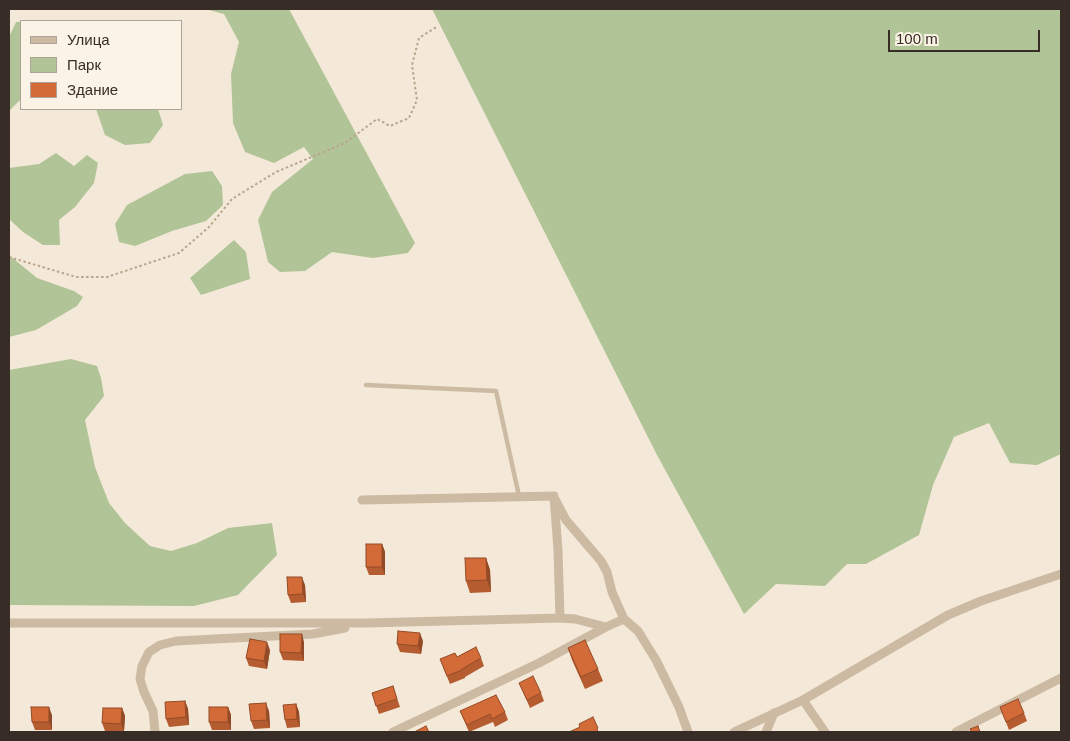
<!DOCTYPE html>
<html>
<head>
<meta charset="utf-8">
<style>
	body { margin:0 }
	#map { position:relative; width:1070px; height:741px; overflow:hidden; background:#f4e9d8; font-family:Helvetica,sans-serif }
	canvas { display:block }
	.frame { position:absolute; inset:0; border:10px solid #372d26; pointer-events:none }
	.legend { position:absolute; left:20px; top:20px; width:162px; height:90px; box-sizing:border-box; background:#fbf3e5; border:1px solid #ada499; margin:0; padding:6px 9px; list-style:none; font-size:15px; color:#372d26 }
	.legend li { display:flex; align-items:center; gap:10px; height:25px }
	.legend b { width:25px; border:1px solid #ada499 }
	.scale { position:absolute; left:888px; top:30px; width:152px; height:22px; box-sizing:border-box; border:2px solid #372d26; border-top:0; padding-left:6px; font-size:15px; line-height:18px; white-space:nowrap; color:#372d26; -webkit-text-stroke:4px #fbf3e5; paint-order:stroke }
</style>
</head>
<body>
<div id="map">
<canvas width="1070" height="741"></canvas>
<div class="frame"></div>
<ul class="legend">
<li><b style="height:6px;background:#cdbaa3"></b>Улица</li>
<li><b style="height:14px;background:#b1c497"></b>Парк</li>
<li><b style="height:14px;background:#d26b38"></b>Здание</li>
</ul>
<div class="scale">100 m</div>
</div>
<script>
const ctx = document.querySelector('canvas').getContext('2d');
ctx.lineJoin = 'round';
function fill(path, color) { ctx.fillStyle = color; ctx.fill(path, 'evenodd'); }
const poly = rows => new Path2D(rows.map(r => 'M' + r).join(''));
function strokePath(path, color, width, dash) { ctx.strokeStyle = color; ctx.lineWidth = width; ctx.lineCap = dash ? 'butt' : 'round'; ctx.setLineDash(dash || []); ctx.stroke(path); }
const green = poly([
	[205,9,289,9,415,243,408,253,373,258,332,252,305,271,280,272,268,262,258,220,272,192,313,159,304,147,274,163,245,152,233,123,231,74,239,42,224,14],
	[432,9,1061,9,1061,454,1037,465,1010,463,989,423,954,437,933,485,919,535,866,564,847,564,825,586,776,584,744,614,657,455],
	[16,22,21,22,21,99,9,111,9,37],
	[96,109,158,109,163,125,150,143,125,145,105,135],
	[56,153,74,166,87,155,98,163,94,183,75,207,59,220,60,245,43,245,23,232,9,219,9,168,39,164],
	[212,171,222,186,223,205,206,221,172,231,135,246,119,242,115,224,127,205,185,174],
	[234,240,246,252,250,279,201,295,190,278],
	[9,255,37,278,74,291,83,297,77,306,36,330,9,337],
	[71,359,97,366,101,378,104,396,85,420,95,467,109,503,125,523,150,546,171,551,197,543,228,528,272,523,277,555,238,595,194,606,9,605,9,370]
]);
const path = poly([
	[9,257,76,277,107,277,179,253,209,227,232,199,276,172,345,143,377,119,390,126,409,118,417,100,412,65,419,38,438,26]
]);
const service = poly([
	[366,385,496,391,519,496]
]);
const minor = poly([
	[555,499,566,520,601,561,607,572,612,592,624,619,638,631,656,660,679,707,688,732],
	[362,500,554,496,558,550,560,618],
	[9,623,367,623,560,618,575,619,606,627],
	[803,700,825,732],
	[155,732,153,711,144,692,140,679,142,666,149,652,160,645,176,641,313,634,345,628],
	[393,732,539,663,606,627,624,619],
	[734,732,803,700,948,615,981,601,1061,574],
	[766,732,774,713],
	[956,732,1061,678]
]);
const wall = poly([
	[382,544,385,552,385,575,369,575,366,567],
	[486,558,490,570,491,592,470,593,466,581],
	[305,585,306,602,291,603,288,595],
	[423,641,421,654,400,652,397,644],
	[304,642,304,661,283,660,280,652],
	[568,648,598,669,603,681,585,689,572,660],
	[270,650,267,669,249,666,246,658],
	[457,657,481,658,484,666,465,677,465,678,450,684,443,667],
	[519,683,541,693,544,701,530,708],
	[393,686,400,707,379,714,372,693],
	[185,701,188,709,189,725,169,727,166,719],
	[296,704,299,712,300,727,287,728,285,720],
	[228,707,231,715,231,730,212,730,209,722],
	[1000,707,1024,713,1027,721,1009,730],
	[122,708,125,716,124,731,105,731,102,723],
	[269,711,270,728,254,729,251,721],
	[460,711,505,712,508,720,495,727,493,722,469,732],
	[52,715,52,730,35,730,32,722]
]);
const shadedWall = poly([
	[382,544,385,552,385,575,382,567],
	[486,558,490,570,491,592,487,580],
	[302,577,305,585,306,602,303,594],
	[420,633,423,641,421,654,418,646],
	[302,634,304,642,304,661,301,653],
	[267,642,270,650,267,669,264,661],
	[185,701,188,709,189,725,186,717],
	[266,703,269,711,270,728,267,720],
	[296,704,299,712,300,727,297,719],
	[49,707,52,715,52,730,49,722],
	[228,707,231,715,231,730,228,722],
	[122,708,125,716,124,731,121,724]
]);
const building = poly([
	[366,544,382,544,382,567,366,567,366,544],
	[465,558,486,558,487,580,466,581,465,558],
	[287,577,302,577,303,594,288,595,287,577],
	[398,631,420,633,418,646,397,644,398,631],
	[280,634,302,634,301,653,280,652,280,634],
	[250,639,267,642,264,661,246,658,250,639],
	[585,640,598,669,581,677,568,648,585,640],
	[476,647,481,658,462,669,462,670,447,676,440,659,455,653,457,657,476,647],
	[533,676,541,693,527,700,519,683,533,676],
	[393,686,397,699,376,706,372,693,393,686],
	[496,695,505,712,492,719,490,714,467,725,460,711,496,695],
	[1018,699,1024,713,1006,722,1000,707,1018,699],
	[185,701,186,717,166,719,165,702,185,701],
	[266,703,267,720,251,721,249,704,266,703],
	[296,704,297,719,285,720,283,705,296,704],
	[31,707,49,707,49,722,32,722,31,707],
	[209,707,228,707,228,722,209,722,209,707],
	[103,708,122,708,121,724,102,723,103,708],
	[593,717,598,728,597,729,598,732,569,732,580,727,579,724,593,717],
	[426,726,429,732,416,732,416,731,426,726],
	[978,726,980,732,968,732,971,731,970,729,978,726]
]);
fill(green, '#b1c497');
strokePath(path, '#b9a48d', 2, [2.5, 2.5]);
strokePath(service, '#cdbaa3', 4.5);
strokePath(minor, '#cdbaa3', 9);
fill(wall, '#b55c30');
fill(shadedWall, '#934b27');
fill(building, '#d26b38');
strokePath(building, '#934b27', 1);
</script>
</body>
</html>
